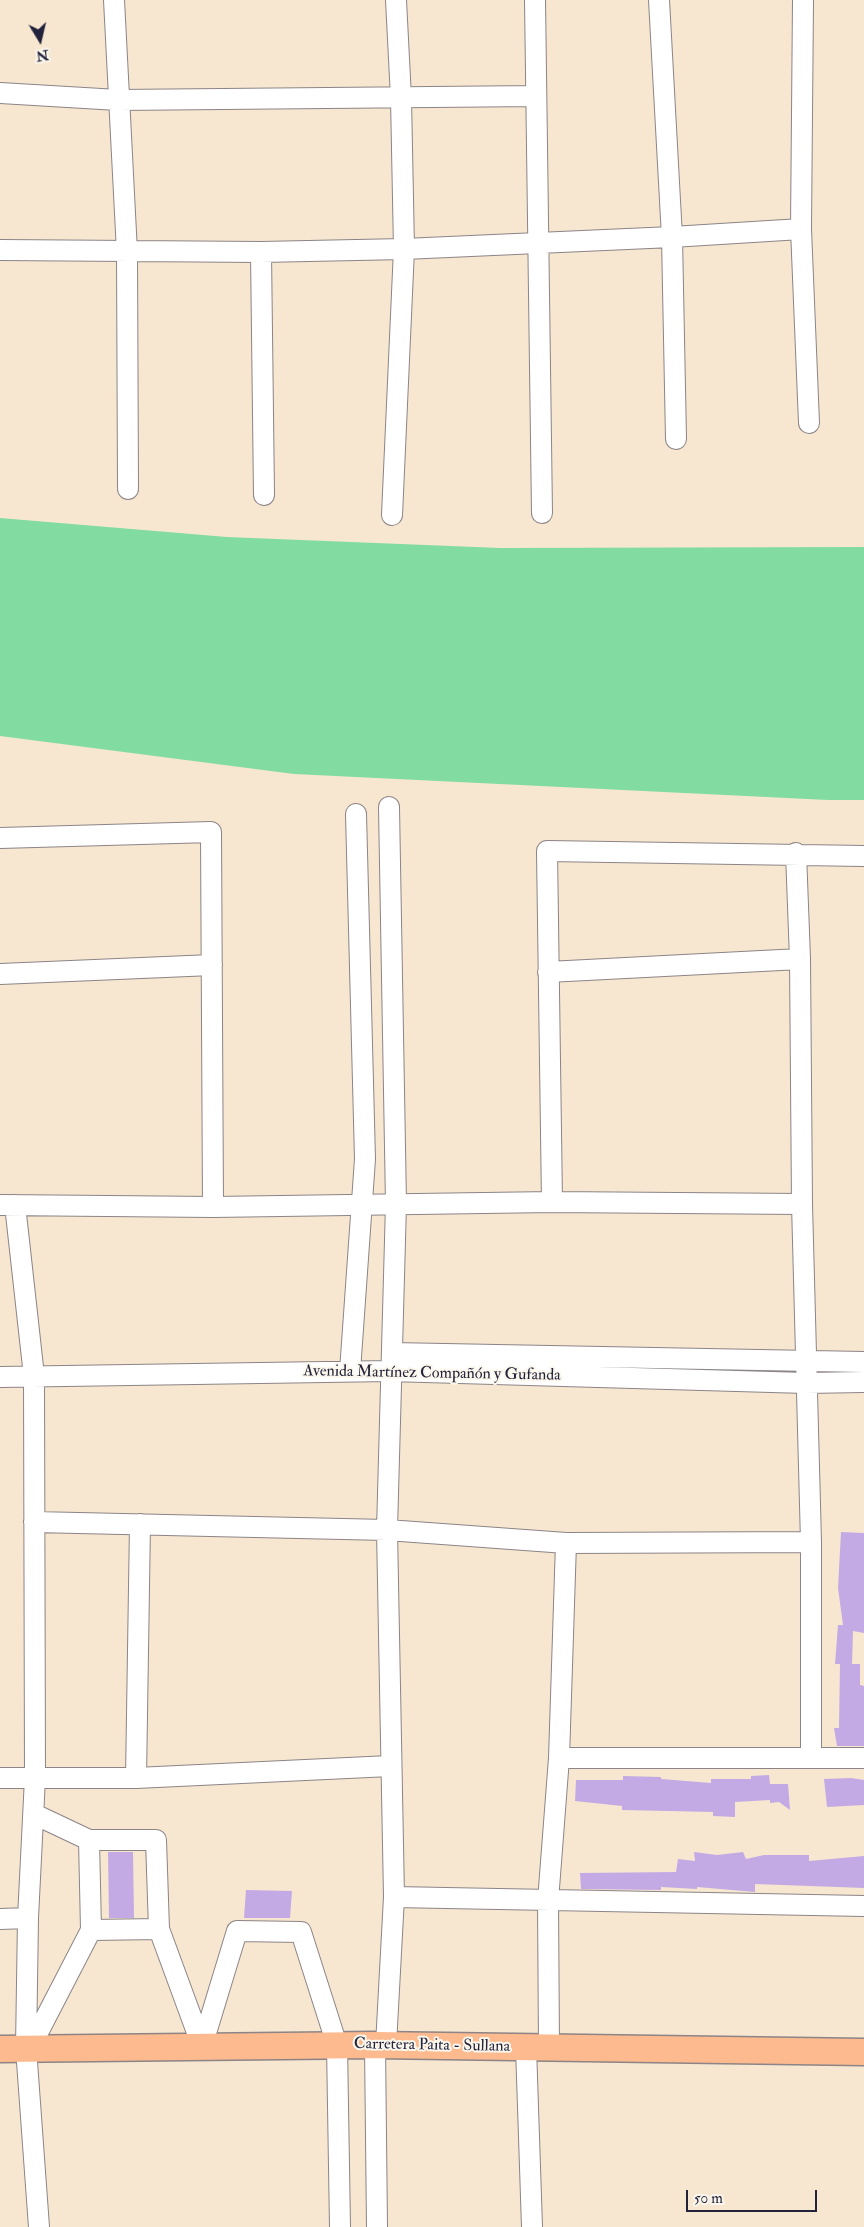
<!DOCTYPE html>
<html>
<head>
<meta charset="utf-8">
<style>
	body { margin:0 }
	#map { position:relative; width:864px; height:2227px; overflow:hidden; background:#f7e7d1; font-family:"IM FELL Double Pica",serif }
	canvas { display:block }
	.north { position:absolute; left:15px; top:15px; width:50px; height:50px; -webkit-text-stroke:4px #fbf7ec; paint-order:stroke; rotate:171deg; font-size:14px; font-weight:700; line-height:20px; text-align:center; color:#22223b }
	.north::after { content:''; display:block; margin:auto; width:18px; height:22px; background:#22223b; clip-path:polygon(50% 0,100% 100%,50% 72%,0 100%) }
	.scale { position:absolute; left:686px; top:2190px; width:131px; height:22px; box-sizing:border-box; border:2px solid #22223b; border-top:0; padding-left:6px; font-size:15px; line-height:18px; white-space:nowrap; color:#22223b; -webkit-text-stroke:4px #fbf7ec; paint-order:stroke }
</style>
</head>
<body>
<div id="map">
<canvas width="864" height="2227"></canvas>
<div class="north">N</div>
<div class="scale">50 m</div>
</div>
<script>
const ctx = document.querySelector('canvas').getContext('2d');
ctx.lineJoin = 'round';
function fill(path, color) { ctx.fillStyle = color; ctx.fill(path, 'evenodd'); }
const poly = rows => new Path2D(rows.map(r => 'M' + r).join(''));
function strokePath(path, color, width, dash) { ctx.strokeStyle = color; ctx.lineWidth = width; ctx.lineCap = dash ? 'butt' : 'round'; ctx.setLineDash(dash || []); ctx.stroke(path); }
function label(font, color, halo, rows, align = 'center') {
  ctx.font = font + ' "IM FELL Double Pica",serif'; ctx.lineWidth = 4; ctx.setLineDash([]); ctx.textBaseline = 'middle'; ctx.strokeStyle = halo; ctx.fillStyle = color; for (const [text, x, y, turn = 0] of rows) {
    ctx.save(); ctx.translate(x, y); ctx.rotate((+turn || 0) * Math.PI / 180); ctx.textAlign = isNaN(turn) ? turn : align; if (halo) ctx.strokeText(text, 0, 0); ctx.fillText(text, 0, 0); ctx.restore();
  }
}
const green = poly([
	[0,518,227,537,500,548,864,547,864,800,828,800,294,774,0,736]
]);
const building = poly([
	[841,1532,864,1533,864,1633,853,1631,852,1664,860,1664,860,1685,864,1686,864,1746,837,1746,834,1728,839,1728,840,1664,847,1664,835,1664,838,1625,843,1625,838,1588],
	[769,1775,770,1784,788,1784,790,1810,779,1802,770,1803,770,1800,735,1802,735,1817,713,1816,713,1812,622,1810,622,1806,575,1801,576,1780,623,1780,623,1776,661,1777,661,1779,711,1783,711,1779,751,1779,751,1776],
	[851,1778,864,1780,864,1805,827,1807,824,1779],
	[108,1852,133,1852,134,1918,109,1918],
	[694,1852,717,1855,743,1852,746,1859,764,1855,809,1855,809,1861,864,1856,864,1888,755,1884,755,1892,697,1887,697,1889,661,1887,661,1890,581,1889,580,1873,676,1872,678,1859,695,1861],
	[246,1890,292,1891,290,1918,244,1918]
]);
const minor = poly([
	[114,0,127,252,128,489],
	[535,0,542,513],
	[659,0,672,237,676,439],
	[803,0,801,229,809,423],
	[0,93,118,100,536,96],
	[0,250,261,252,404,249,672,237,801,229],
	[261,252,264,495],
	[392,515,404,249,401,98,396,0],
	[0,838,211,832,213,1207],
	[796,853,800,959,802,1204,811,1542,811,1758],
	[548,972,800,959],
	[0,974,212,965],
	[552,1202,547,851,864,856],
	[0,1205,213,1207,552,1202,802,1204],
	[15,1205,34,1376,35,1778,28,1918,26,2048,39,2227],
	[392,1353,864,1362],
	[350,1371,365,1159,356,814],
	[0,1377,390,1371,806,1383,864,1382],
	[34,1522,387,1530,566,1543,811,1542],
	[559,1758,864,1758],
	[0,1778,136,1778,390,1766],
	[136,1778,140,1524],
	[34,1814,89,1840,156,1840,159,1929,202,2046],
	[394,1897,864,1906],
	[0,1919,28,1918],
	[91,1930,159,1929],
	[375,2045,377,2227],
	[386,2045,394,1897,387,1530,396,1204,389,807],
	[202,2046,237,1931,301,1932,337,2045,340,2227],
	[526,2047,532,2227],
	[549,2047,548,1901,559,1758,566,1543],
	[30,2048,91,1930,89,1840]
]);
const major = poly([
	[0,2049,375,2045,864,2052]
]);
const streetNames = [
	["Avenida Martínez Compañón y Gufanda",432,1374,1],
	["Carretera Paita - Sullana",432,2046,1]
];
fill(green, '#82dca2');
fill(building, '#c3aae4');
strokePath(minor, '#8c8486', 22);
strokePath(major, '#8c8486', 29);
strokePath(minor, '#fff', 20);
strokePath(major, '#fcba8e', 26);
label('16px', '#22223b', '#fbf7ec', streetNames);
</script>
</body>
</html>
